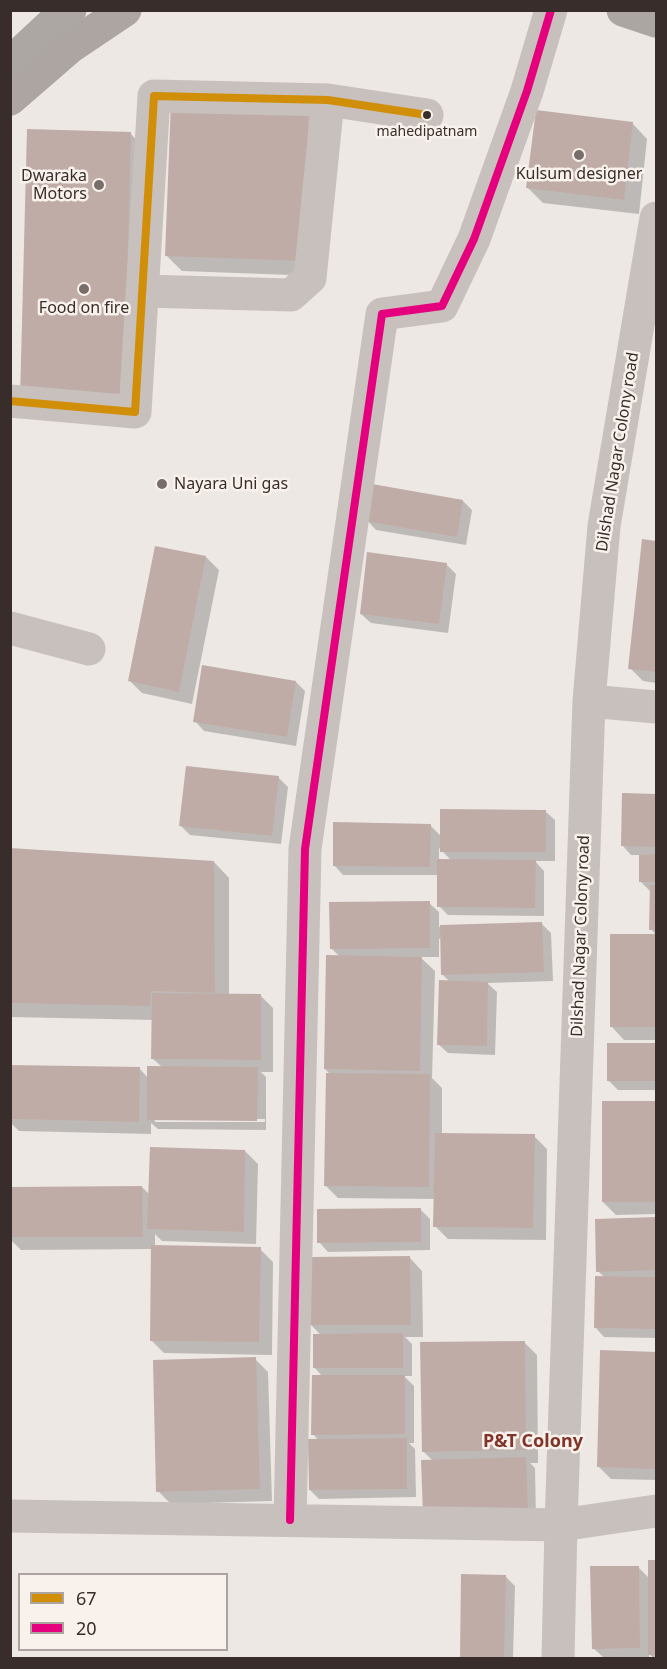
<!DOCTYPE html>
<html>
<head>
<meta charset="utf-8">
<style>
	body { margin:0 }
	#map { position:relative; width:667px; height:1669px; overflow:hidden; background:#ede8e4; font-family:"Noto Sans",sans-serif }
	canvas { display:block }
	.frame { position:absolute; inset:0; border:12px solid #382d2b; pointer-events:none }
	.legend { position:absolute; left:18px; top:1573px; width:210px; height:78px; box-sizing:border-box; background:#f9f2ec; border:2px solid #aca39f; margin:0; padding:8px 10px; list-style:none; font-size:18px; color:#382d2b }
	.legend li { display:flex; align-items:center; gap:12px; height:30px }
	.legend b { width:30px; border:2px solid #aca39f }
</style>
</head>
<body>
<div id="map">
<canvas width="667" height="1669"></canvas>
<div class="frame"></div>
<ul class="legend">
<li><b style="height:8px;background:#d18e09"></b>67</li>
<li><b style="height:8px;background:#e5007d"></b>20</li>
</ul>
</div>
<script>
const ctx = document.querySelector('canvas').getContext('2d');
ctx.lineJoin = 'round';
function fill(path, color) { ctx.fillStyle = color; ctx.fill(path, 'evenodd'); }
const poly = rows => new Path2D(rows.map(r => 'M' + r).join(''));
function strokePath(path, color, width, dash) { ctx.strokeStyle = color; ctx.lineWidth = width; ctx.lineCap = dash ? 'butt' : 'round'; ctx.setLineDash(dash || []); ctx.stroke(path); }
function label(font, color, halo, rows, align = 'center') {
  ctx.font = font + ' "Noto Sans",sans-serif'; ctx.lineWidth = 5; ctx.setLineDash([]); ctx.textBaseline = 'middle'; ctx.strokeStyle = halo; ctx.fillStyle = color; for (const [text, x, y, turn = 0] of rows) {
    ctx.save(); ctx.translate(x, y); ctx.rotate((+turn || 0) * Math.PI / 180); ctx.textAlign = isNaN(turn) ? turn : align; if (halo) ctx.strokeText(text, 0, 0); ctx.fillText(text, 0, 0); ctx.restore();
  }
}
const shadow = poly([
	[308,107,323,122,318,276,182,271,167,256],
	[632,123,647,139,639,214,543,203,527,187],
	[130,133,145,149,138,416,37,413],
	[463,501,472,510,466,545,376,530,367,520],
	[643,541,656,542,656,683,643,681,630,668],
	[157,548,206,557,219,570,192,704,142,693,129,680],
	[446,564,456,574,448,633,371,623,361,614],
	[296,682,305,691,296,746,204,731,195,721],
	[279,778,288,787,281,844,190,835,180,825],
	[624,794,656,795,656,935,651,929,650,891,641,882,640,855,631,855,622,845],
	[545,811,555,820,555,861,535,861,544,871,544,916,448,915,439,906,439,875,343,875,334,865,430,825,442,837],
	[439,848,451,860,439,860],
	[10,849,214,862,229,878,229,995,260,995,273,1008,273,1072,261,1072,266,1077,266,1130,158,1129,151,1123,151,1134,19,1131,10,1122,10,1066,140,1069,148,1078,162,1067,153,1059,153,1020,10,1017],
	[155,1119,265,1119,265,1122,155,1122],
	[429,903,439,912,439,927,542,924,551,933,553,981,487,983,497,992,495,1055,448,1053,438,1044,450,982,443,975,442,938,439,939,439,957,420,957,435,971,432,1078,442,1088,442,1134,534,1136,547,1149,546,1240,448,1239,435,1226,435,1199,338,1198,325,1185,331,1075,325,1069,339,956,331,948],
	[656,935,656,1040,624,1040,612,1027,612,936],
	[609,1044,656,1044,656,1090,618,1090,609,1081],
	[604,1103,656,1103,656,1214,616,1215,603,1202],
	[245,1151,258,1164,256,1244,162,1241,155,1234,155,1247,260,1249,273,1262,272,1355,164,1353,151,1340,153,1249,21,1250,10,1239,10,1188,142,1187,150,1195],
	[421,1210,430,1219,430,1250,328,1252,319,1242],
	[656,1219,656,1338,604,1337,595,1327,604,1277,598,1271,597,1220],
	[410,1258,422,1271,423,1337,405,1337,412,1344,412,1376,404,1376,414,1386,414,1443,409,1443,415,1449,416,1497,319,1499,310,1490,319,1441,313,1434,323,1377,314,1367,322,1336,311,1325],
	[524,1342,537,1355,538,1463,530,1463,535,1468,536,1520,433,1461,423,1451],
	[602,1352,656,1353,656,1480,611,1479,598,1466],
	[255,1359,268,1372,272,1501,171,1504,158,1491],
	[649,1561,656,1561,656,1658,654,1658,649,1654,649,1657,603,1657,593,1648,638,1567,649,1578],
	[463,1575,505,1576,515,1586,513,1658,461,1658]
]);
const building = poly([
	[171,101,309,105,303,261,165,256],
	[536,110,633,122,624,200,526,188],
	[27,129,131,132,124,401,20,399],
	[372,484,463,500,457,537,365,521],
	[642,539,656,541,656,672,628,669],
	[155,546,206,556,179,692,128,681],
	[367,552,447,563,439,624,360,614],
	[202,665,296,681,287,737,193,722],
	[186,766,279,776,272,836,179,826],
	[622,793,656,794,656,847,621,846],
	[440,809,546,810,546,852,440,852],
	[333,822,431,824,430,867,333,866],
	[10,848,214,861,215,993,151,991,150,1006,10,1003],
	[656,854,656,882,639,882,639,855],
	[437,859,536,860,535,908,437,907],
	[650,885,656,885,656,930,649,930],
	[430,901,430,948,330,949,329,902],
	[542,922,544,972,441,975,440,925],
	[610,934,656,934,656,1027,610,1027],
	[326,955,422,957,420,1071,324,1069],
	[439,980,488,982,487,1046,437,1045],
	[152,993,261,994,261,1060,151,1059],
	[607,1043,656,1043,656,1081,607,1081],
	[10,1065,140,1067,139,1122,10,1119],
	[147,1066,258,1067,257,1121,147,1120],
	[326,1073,430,1074,429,1187,324,1186],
	[602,1101,656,1101,656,1202,602,1202],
	[435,1133,535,1134,533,1228,433,1227],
	[150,1147,245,1150,244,1232,147,1229],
	[142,1186,143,1237,10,1237,10,1187],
	[421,1208,421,1242,317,1243,317,1209],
	[656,1217,656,1270,596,1272,595,1219],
	[151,1245,261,1247,259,1342,150,1341],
	[410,1256,411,1325,309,1325,309,1257],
	[595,1276,656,1277,656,1329,594,1328],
	[403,1333,403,1368,313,1368,313,1334],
	[525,1341,526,1450,422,1452,420,1342],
	[600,1350,656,1352,656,1469,597,1467],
	[256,1357,260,1489,156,1492,153,1360],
	[312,1375,405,1375,405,1434,311,1435],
	[407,1438,407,1489,309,1490,308,1439],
	[526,1457,528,1511,423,1514,421,1460],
	[648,1560,656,1560,656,1655,648,1655],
	[590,1566,639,1566,640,1648,592,1649],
	[461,1574,506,1575,504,1658,460,1658]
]);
const minor = poly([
	[143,291,291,295,310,278,328,100],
	[10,401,135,412,154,96,328,100,427,115],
	[10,628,89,649],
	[589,701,656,707],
	[10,1516,561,1525,656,1511],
	[290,1520,305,849,382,314,442,306,474,239,527,91,551,10],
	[558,1658,561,1525,589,701,604,526,656,218]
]);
const primary = poly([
	[10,99,70,47,125,10]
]);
const trunk = poly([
	[623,10,656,21]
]);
const motorway = poly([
	[10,63,54,22,70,10]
]);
const bus1 = poly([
	[10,401,135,412,154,96,328,100,427,115]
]);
const bus2 = poly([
	[290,1520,305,849,382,314,442,306,474,239,527,91,551,10]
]);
const markers = [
	[427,115,5,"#382d2b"],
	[579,155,6,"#776e6c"],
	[99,185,6,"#776e6c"],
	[84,289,6,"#776e6c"],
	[162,484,6,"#776e6c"]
];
const busNames = [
	["mahedipatnam",427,132]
];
const poiNames = [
	["Kulsum designer",579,174],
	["Dwaraka",87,176,"right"],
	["Motors",87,194,"right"],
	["Food on fire",84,308],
	["Nayara Uni gas",174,484,"left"]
];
const streetNames = [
	["Dilshad Nagar Colony road",618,452,-81],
	["Dilshad Nagar Colony road",581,936,-88]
];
const neighbourhoodNames = [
	["P&T Colony",533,1442]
];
fill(shadow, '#0003');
fill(building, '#bfaca7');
strokePath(minor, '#c7c0bd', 33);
strokePath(primary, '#aca5a2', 33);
strokePath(trunk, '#aca6a2', 33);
strokePath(motorway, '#aca7a3', 33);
strokePath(bus1, '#d18e09', 8);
strokePath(bus2, '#e5007d', 8);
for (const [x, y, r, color] of markers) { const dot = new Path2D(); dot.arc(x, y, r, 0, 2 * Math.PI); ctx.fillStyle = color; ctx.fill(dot); strokePath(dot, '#f9f2ec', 2); }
label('14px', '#382d2b', '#f9f2ec', busNames);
label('16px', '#382d2b', '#f9f2ec', poiNames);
label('16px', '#382d2b', '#f9f2ec', streetNames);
label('bold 18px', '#80342a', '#f9f2ec', neighbourhoodNames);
</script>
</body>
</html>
